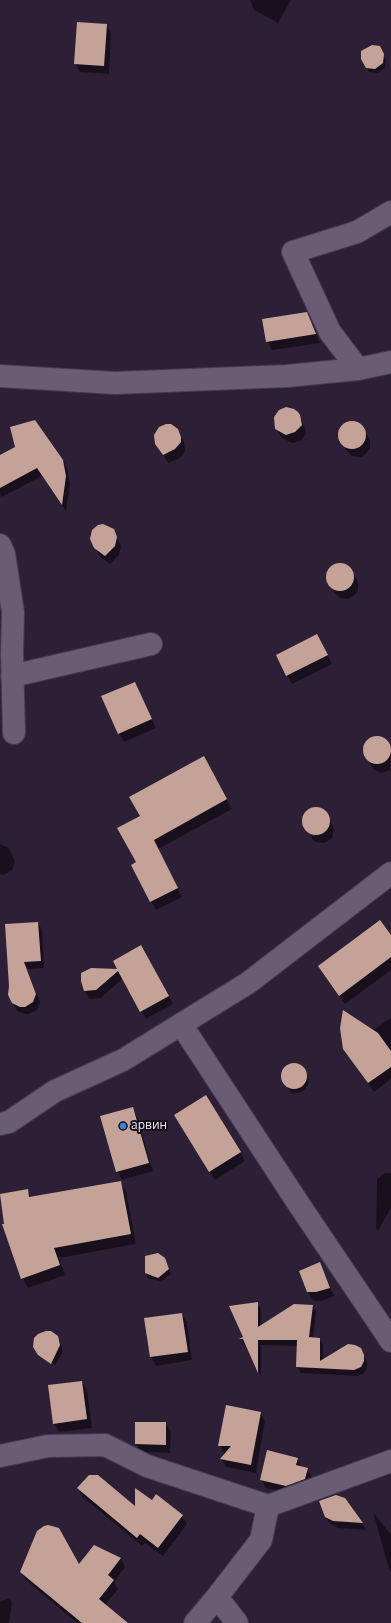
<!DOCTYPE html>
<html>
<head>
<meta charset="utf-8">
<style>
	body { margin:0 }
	canvas { display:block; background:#2d2036 }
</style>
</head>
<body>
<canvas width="391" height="1623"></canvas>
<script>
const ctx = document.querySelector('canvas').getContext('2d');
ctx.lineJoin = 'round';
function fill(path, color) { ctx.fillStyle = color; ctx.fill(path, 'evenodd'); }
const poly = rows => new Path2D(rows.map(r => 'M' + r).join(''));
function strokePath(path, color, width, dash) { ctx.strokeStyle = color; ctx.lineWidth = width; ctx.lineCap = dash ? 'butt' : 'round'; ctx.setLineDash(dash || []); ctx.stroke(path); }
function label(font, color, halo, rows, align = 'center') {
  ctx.font = font + ' "Open Sans",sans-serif'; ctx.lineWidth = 4; ctx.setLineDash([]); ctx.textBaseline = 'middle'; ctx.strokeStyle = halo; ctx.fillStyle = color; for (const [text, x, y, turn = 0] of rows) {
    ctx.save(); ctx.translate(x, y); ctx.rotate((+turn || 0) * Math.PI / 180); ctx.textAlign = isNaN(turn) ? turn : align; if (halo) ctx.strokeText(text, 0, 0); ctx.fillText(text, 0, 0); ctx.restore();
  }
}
const shadow = poly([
	[250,0,291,0,278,23,254,10],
	[106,25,111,33,109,74,80,72,75,63],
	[382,52,386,59,385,68,378,73,369,72,366,67],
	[306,313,320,343,272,350,267,341],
	[299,416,304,425,306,434,300,441,292,443,282,438,276,429],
	[352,422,359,424,370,439,370,448,365,455,361,457,352,456,346,450,339,434,342,428,348,423],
	[179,433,184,442,185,451,180,458,168,463,156,443],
	[17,448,63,460,67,468,70,484,66,511,42,476,2,497,0,493,0,456],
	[113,530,121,546,119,555,110,564,100,557,95,547],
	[336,565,343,565,347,566,358,581,358,590,356,594,349,599,340,598,334,592,329,583,328,574,333,567],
	[322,644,332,664,292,684,277,656],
	[135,683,156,728,124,742,119,733],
	[376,737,383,739,391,750,390,770,381,773,373,769,364,752,367,743,369,740],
	[209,766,232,809,158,849,182,897,156,910,132,865,137,863,141,817],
	[315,808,319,809,326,812,334,829,332,838,325,843,316,842,313,840,310,834,314,837,315,835,307,830,304,822,306,814],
	[0,844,9,848,15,862,12,870,4,875,0,874],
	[38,923,42,930,44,968,27,969,40,1002,37,1010,29,1014,25,1014,17,1011,9,995],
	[391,936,391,970,345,1004,319,966],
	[141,946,173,1004,146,1019,123,978,101,998,89,999,85,991,119,970],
	[391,1018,391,1079,374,1092,350,1058,373,1030],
	[292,1065,301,1066,309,1081,308,1085,303,1091,295,1093,292,1093,283,1083,282,1072,285,1068],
	[132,1108,137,1117,153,1171,122,1180,117,1171],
	[181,1124,240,1152,245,1161,215,1180],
	[385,1173,391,1173,391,1208,378,1231,376,1228,377,1179],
	[120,1182,126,1192,136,1244,59,1258,65,1275,28,1288,22,1278,27,1190,31,1197],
	[167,1264,171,1274,161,1282,148,1278,146,1273],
	[320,1264,334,1296,322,1301,313,1301,308,1292],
	[257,1303,261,1309,261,1327,313,1306,316,1312,313,1338,320,1339,323,1345,323,1361,360,1349,367,1362,367,1368,364,1373,358,1376,301,1373,297,1367,298,1346,261,1345,261,1376,247,1345,244,1345,241,1340,244,1338],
	[182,1314,187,1323,192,1360,156,1366,151,1357,145,1319],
	[57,1337,62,1346,62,1354,55,1365,36,1351],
	[82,1382,87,1390,92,1428,59,1432,54,1423],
	[260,1412,265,1421,256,1473,226,1467,222,1459,225,1455,220,1445],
	[166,1423,171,1432,170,1453,141,1452,136,1444],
	[297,1459,302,1468,307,1469,312,1478,310,1488,292,1494,266,1488,261,1479],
	[78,1488,136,1508,152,1501,182,1516,187,1524,163,1556,145,1543,142,1546,83,1497],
	[344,1499,362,1524,366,1530,338,1528,330,1524,326,1517],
	[373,1512,391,1535,391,1573,389,1569],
	[95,1546,121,1559,125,1567,114,1582,118,1589,105,1605,126,1623,83,1623,80,1621,77,1623,26,1580,21,1572,79,1565],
	[10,1598,12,1602,9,1623,0,1623,0,1602]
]);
const building = poly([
	[77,22,107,24,104,66,74,64],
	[372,45,380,46,384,54,383,63,375,69,366,68,361,59,361,51],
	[307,312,316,334,266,342,262,319],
	[286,407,294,409,298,412,300,415,302,425,295,432,286,435,275,429,274,417,279,410],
	[35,420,63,460,66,476,62,505,37,468,0,488,0,455,15,447,10,427],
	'338 435a14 14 0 1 1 28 0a14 14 0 1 1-28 0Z',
	[166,424,171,424,178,429,181,437,181,442,175,449,163,455,155,444,154,435,159,427],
	[103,524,114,529,117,537,115,546,105,556,94,548,90,539,92,530,98,525],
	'326 577a14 14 0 1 1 28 0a14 14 0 1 1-28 0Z',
	[317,634,328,655,286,676,276,655],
	[135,682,152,719,118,734,101,696],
	'363 750a14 14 0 1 1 28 0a14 14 0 1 1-28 0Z',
	[204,756,227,799,154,840,178,888,150,902,131,865,136,862,117,828,140,816,129,797],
	'302 821a14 14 0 1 1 28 0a14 14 0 1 1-28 0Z',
	[380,920,391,935,391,957,339,996,318,966],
	[38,922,41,961,24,962,36,994,33,1002,25,1007,20,1007,12,1003,8,995,9,986,5,924],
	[141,945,169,996,140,1012,118,971,96,990,84,991,81,981,81,973,91,968,117,969,113,961],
	[343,1010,378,1033,391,1051,391,1067,368,1083,343,1049,340,1028],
	'281 1076a13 13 0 1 1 26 0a13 13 0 1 1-26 0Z',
	[206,1095,241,1152,209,1172,174,1115],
	[133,1107,149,1163,116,1172,100,1116],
	[121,1181,131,1234,54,1248,60,1265,21,1279,2,1224,4,1224,0,1194,28,1189,29,1197],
	[158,1253,165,1258,169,1269,158,1278,145,1273,145,1256],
	[320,1262,330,1288,316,1292,307,1292,299,1271],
	[258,1302,258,1327,294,1304,313,1305,309,1337,320,1338,320,1361,348,1344,355,1345,361,1348,364,1355,364,1361,361,1367,354,1370,296,1367,297,1340,258,1340,258,1373,243,1339,239,1339,243,1337,229,1306],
	[182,1313,188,1352,150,1357,144,1318],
	[46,1331,51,1331,58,1336,60,1345,51,1364,38,1355,33,1347,34,1338,38,1334],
	[82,1381,87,1419,53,1424,48,1385],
	[226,1405,261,1412,251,1465,220,1459,231,1446,218,1446],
	[135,1422,166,1422,166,1445,135,1444],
	[267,1450,298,1458,296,1465,308,1468,305,1479,286,1486,260,1480],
	[89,1475,98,1475,135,1506,135,1488,152,1500,156,1494,183,1515,158,1548,140,1534,137,1538,77,1488],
	[336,1495,345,1498,363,1523,333,1521,325,1517,319,1501],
	[48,1525,59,1528,79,1564,94,1545,121,1558,108,1575,114,1580,99,1599,128,1623,82,1623,20,1572,37,1531,44,1526]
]);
const minor = poly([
	[358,369,330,332,293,252,357,232,391,212],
	[0,376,115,383,287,376,358,369,391,362],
	[0,545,4,554,13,612,12,654,14,733],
	[12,676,151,644],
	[181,1024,298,1203,391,1341],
	[0,1124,9,1122,55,1091,123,1060,248,983,391,873],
	[0,1456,48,1446,105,1445,147,1466,268,1506,391,1461],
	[195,1623,217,1597],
	[237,1623,217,1597,261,1540,268,1506]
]);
const markers = [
	[123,1126,4,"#3f7fe0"]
];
const poiNames = [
	["арвин",131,1126]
];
fill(shadow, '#0007');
fill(building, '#c4a298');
strokePath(minor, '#463b4e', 24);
strokePath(minor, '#6a5c75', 22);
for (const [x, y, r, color] of markers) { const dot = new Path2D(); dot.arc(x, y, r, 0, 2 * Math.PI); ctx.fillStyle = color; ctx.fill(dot); strokePath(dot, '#120d16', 1.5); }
label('12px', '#f6edfc', '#120d16', poiNames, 'left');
</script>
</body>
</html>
